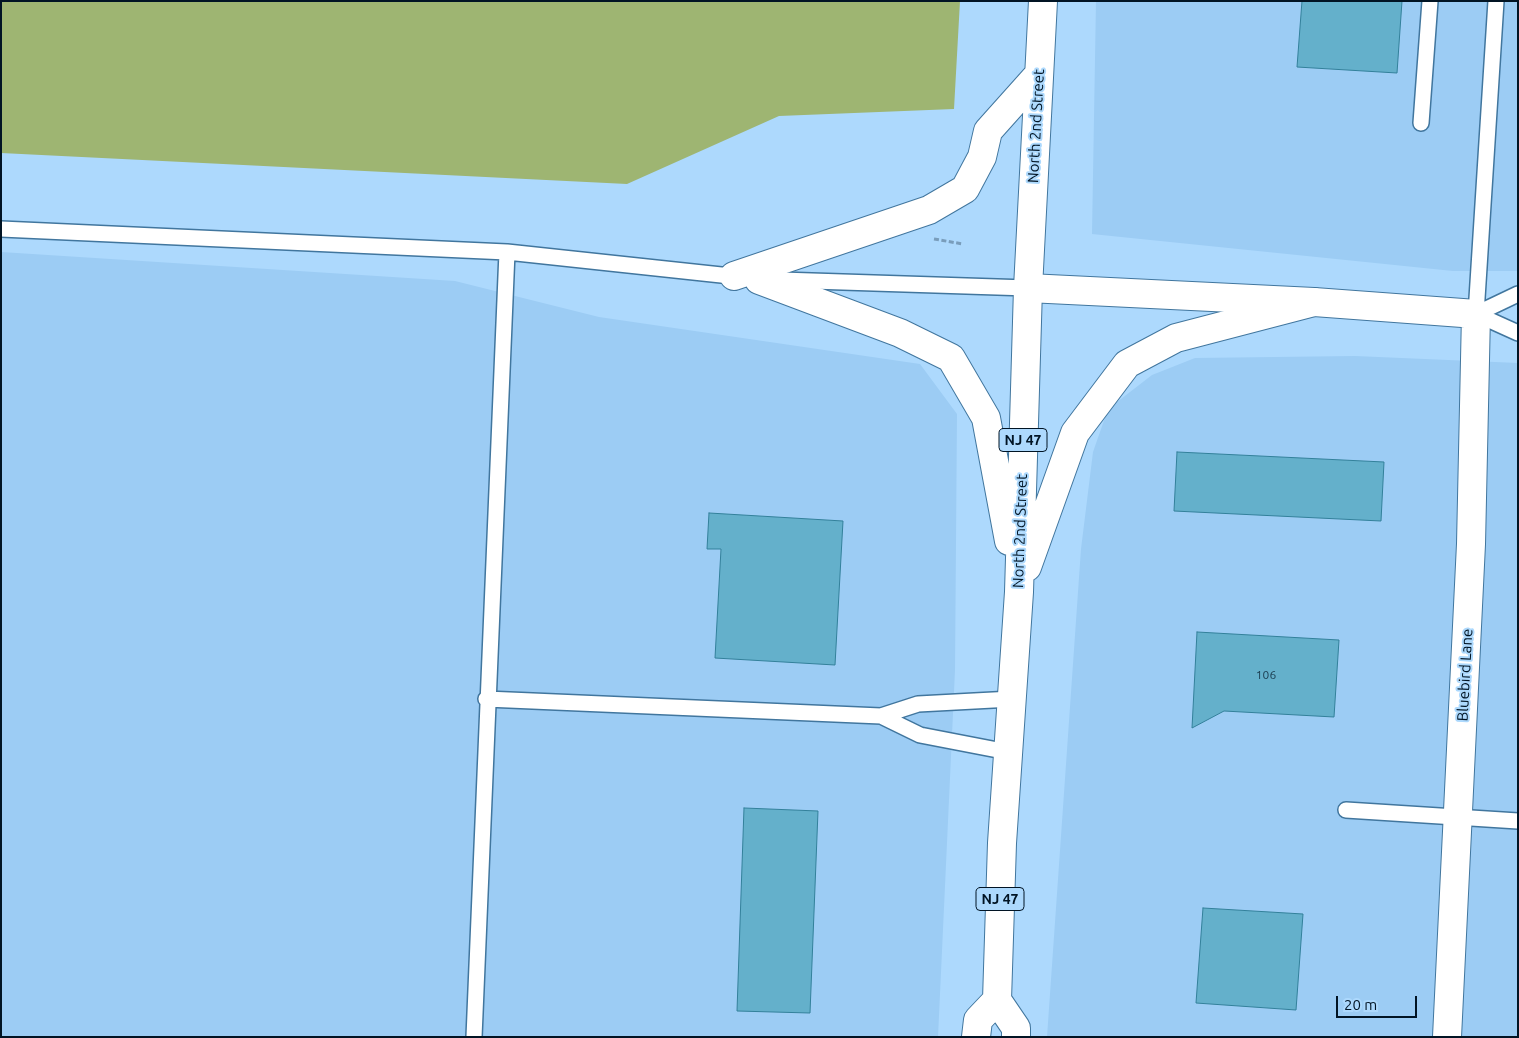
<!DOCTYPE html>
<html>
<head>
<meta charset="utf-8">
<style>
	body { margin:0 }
	#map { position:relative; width:1519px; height:1038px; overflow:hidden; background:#add9fd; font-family:Ubuntu,sans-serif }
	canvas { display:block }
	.frame { position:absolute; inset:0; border:2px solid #011424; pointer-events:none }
	.scale { position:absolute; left:1336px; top:996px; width:81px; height:22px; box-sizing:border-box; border:2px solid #011424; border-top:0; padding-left:6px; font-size:15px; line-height:18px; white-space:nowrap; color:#011424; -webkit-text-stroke:4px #add9fd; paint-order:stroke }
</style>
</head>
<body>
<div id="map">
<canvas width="1519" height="1038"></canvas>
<div class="frame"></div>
<div class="scale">20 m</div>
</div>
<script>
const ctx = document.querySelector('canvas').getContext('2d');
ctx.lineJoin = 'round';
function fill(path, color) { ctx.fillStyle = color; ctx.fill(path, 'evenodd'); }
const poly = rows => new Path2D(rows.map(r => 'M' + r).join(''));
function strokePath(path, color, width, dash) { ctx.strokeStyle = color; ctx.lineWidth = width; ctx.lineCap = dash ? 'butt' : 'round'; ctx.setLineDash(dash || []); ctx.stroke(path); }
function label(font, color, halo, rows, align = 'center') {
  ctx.font = font + ' Ubuntu,sans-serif'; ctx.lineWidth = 4; ctx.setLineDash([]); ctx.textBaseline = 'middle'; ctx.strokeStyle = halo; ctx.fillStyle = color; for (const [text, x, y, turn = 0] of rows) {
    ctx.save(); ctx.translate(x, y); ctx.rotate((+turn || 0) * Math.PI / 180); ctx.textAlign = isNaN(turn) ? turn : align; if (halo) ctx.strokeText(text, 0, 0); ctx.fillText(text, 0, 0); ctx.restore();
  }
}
const built = poly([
	[1096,1,1518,1,1518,271,1453,271,1092,234],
	[1,252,455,281,599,317,920,364,957,414,955,670,938,1037,1,1037],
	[1355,356,1518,363,1518,1037,1047,1037,1081,549,1093,452,1108,409,1152,375,1195,358]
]);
const green = poly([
	[1,1,960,1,954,109,779,116,627,184,1,153]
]);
const building = poly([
	[1302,1,1402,1,1397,73,1297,67,1302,1],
	[1177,452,1384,462,1381,521,1174,511,1177,452],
	[709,513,843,521,835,665,715,658,721,549,707,549,709,513],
	[1197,632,1339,640,1334,717,1224,711,1192,728,1197,632],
	[744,808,818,811,810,1013,737,1011,744,808],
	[1203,908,1303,914,1296,1010,1196,1003,1203,908]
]);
const path = poly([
	[934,239,963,244]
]);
const lane = poly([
	[1421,123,1430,1],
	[1,229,507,252,740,277],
	[781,280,1028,288],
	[1476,314,1496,1],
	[1476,314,1518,294],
	[1476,314,1518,333],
	[486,699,881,716],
	[1008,752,920,735,881,716,918,704,1012,699],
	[1346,810,1518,821],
	[474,1037,507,252]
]);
const street = poly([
	[1028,288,1314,302,1476,314,1471,544,1447,1037]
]);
const primary = poly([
	[734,276,929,210,965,189,982,157,988,131,1039,74],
	[759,280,900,333,951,358,986,418,1009,541],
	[1027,567,1075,433,1127,364,1176,338,1314,302],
	[976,1037,978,1020,997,1000],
	[1016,1037,1016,1028,997,1000,1002,843,1019,592,1028,288,1043,1]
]);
const numberNames = [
	["106",1266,675]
];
const shields = [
	[1023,440,48],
	[1000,899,48]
];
const shieldNames = [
	["NJ 47",1023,440],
	["NJ 47",1000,899]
];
const streetNames = [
	["North 2nd Street",1036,126,-87],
	["North 2nd Street",1020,531,-88],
	["Bluebird Lane",1465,675,-87]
];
fill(built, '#9cccf4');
fill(green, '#9eb572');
fill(building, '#64b0cb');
strokePath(building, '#33819b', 1);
strokePath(lane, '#41769e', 18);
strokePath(street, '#41769e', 30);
strokePath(primary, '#41769e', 30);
strokePath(path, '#799dbb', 3, [5, 2.5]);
strokePath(lane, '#fff', 15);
strokePath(street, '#fff', 28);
strokePath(primary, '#fff', 28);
label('12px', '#1a3b4e', null, numberNames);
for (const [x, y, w] of shields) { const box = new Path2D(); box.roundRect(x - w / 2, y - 11.5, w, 23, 4); ctx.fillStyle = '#add9fd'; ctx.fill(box); strokePath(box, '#011424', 1); }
label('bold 14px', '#011424', null, shieldNames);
label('15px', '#011424', '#add9fd', streetNames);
</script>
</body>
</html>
